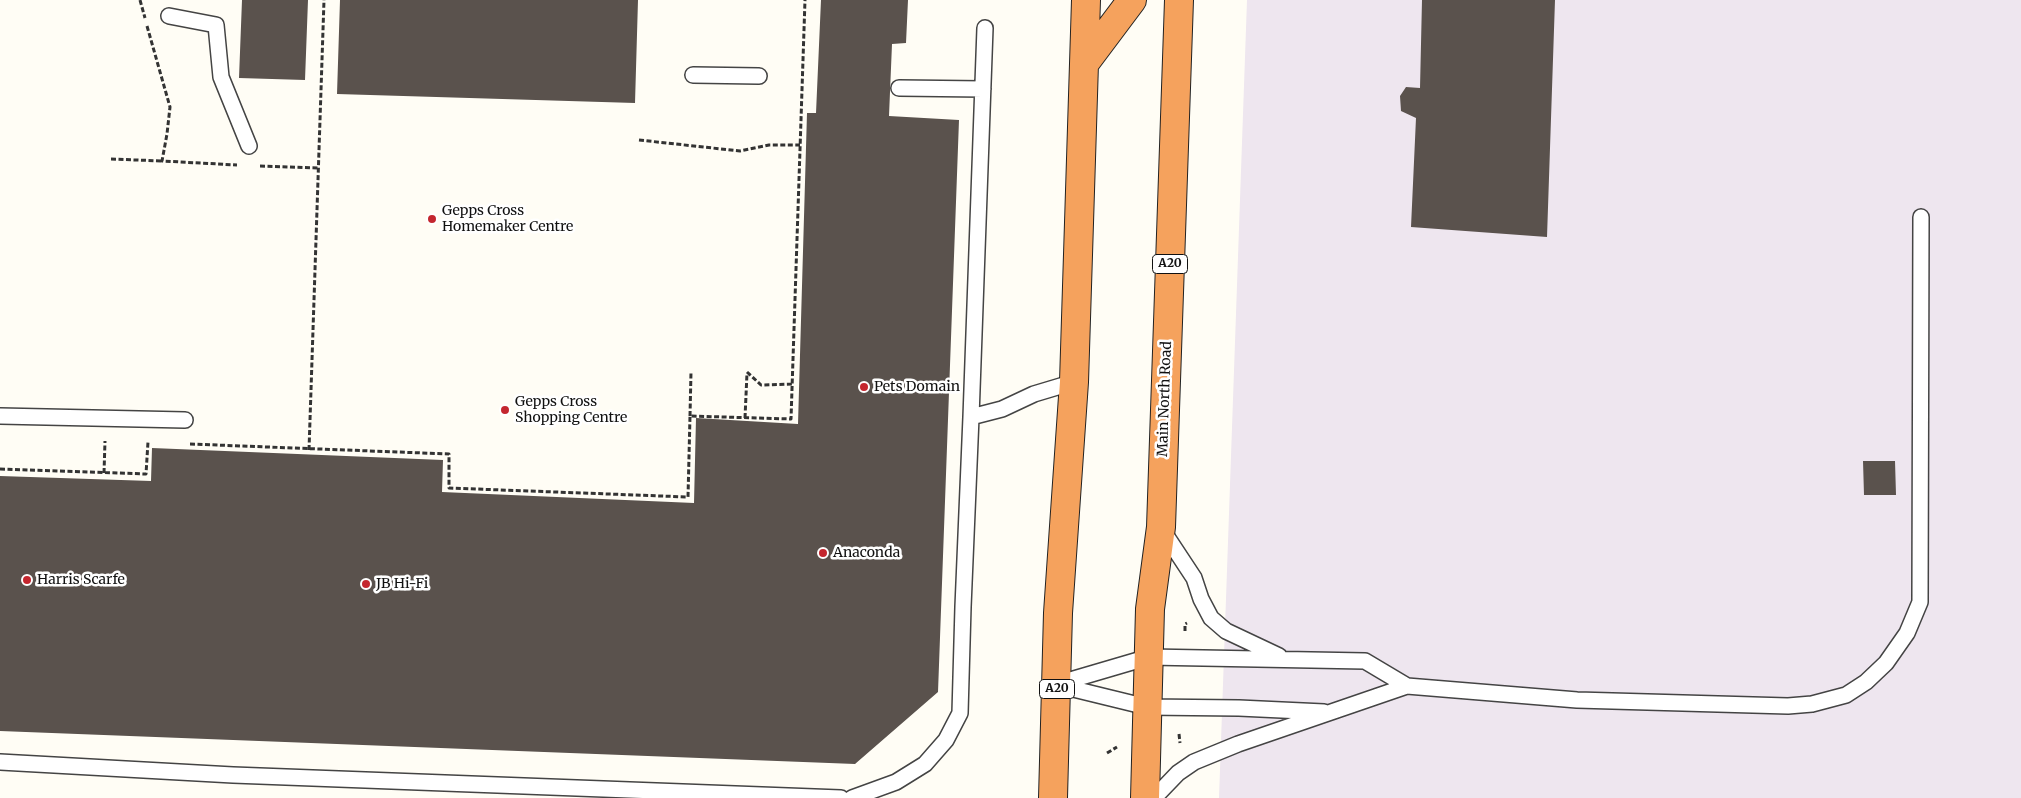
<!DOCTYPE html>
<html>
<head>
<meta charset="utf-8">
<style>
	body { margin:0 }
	canvas { display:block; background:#fffdf5 }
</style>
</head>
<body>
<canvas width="2021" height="798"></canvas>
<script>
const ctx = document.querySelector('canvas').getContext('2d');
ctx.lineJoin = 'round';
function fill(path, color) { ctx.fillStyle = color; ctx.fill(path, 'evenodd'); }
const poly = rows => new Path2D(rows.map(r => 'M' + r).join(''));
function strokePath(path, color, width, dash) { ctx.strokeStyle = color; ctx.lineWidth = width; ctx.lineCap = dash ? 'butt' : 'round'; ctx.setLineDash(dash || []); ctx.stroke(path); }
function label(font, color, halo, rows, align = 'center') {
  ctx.font = font + ' Merriweather,serif'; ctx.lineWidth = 5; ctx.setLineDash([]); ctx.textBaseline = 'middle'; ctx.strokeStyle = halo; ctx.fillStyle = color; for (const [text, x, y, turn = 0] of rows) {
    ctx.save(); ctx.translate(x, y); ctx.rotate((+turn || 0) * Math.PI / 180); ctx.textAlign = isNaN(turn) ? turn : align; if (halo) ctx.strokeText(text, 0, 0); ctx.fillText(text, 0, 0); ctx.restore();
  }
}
const industrial = poly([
	[1247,0,2021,0,2021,798,1219,798]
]);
const building = poly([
	[242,0,308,0,305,80,239,78],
	[340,0,638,0,635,103,337,94],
	[821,0,908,0,906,43,892,44,889,116,959,120,938,692,855,764,0,731,0,476,151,481,152,448,443,460,442,492,694,503,696,418,798,424,807,113,816,113],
	[1422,0,1555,0,1547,237,1411,227,1416,118,1401,111,1400,96,1406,87,1420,88],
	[1863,461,1895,461,1896,495,1864,495]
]);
const path = poly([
	[140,0,145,18],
	[147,26,170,107,167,134,162,161,237,165],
	[639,140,740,151,769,145,800,145],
	[111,159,162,161],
	[260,166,320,168],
	[747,372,761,385,792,384],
	[690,416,691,372],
	[745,418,747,373],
	[190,444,449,454,449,488,688,497,690,416,791,419,805,0],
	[309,450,324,0],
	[0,469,146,474,148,442],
	[104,473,105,441],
	[1185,631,1185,624,1187,623],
	[1179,734,1180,743],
	[1107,753,1117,747]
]);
const lane = poly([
	[169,16,216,25,221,77,249,146],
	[693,75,759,76],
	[899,88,983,89],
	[0,416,185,420],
	[971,417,985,28],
	[1161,528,1194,578,1201,599,1211,618,1226,631,1279,656],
	[1057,684,1149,657,1365,661,1407,686],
	[1057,685,1147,707,1239,708,1324,712],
	[0,762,233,775,841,798],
	[852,798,896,782,925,764,946,740,960,713,963,607,971,417,1002,409,1034,394,1074,382],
	[1154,798,1178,773,1194,762,1238,744,1407,686,1577,700,1788,706,1812,704,1846,695,1866,682,1886,663,1907,633,1920,602,1921,217]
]);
const highway = poly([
	[1084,64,1132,0],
	[1053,798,1058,613,1074,382,1086,0],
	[1145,798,1150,609,1161,527,1179,0]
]);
const markers = [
	[432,219,5,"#c4262e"],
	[864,387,5,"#c4262e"],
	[505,410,5,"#c4262e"],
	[823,553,5,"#c4262e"],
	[27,580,5,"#c4262e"],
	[366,584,5,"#c4262e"]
];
const shields = [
	[1170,264,35],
	[1057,689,35]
];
const shieldNames = [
	["A20",1170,264],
	["A20",1057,689]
];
const poiNames = [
	["Gepps Cross",442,211],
	["Homemaker Centre",442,227],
	["Pets Domain",874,387],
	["Gepps Cross",515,402],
	["Shopping Centre",515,418],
	["Anaconda",833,553],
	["Harris Scarfe",37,580],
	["JB Hi-Fi",376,584]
];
const streetNames = [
	["Main North Road",1165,399,-88]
];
fill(industrial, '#eee6ef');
fill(building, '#5a524d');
strokePath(lane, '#444', 18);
strokePath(highway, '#222', 30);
strokePath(path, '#333', 3, [5, 2.5]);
strokePath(lane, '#fff', 15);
strokePath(highway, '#f5a25d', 28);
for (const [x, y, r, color] of markers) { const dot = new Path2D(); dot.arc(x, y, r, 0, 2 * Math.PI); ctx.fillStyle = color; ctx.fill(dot); strokePath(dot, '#fff', 2); }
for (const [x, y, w] of shields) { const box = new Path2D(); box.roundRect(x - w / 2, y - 9.5, w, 19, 4); ctx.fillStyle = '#fff'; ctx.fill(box); strokePath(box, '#111', 1); }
label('bold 12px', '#111', null, shieldNames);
label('14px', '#111', '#fff', poiNames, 'left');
label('14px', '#111', '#fff', streetNames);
</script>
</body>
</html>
